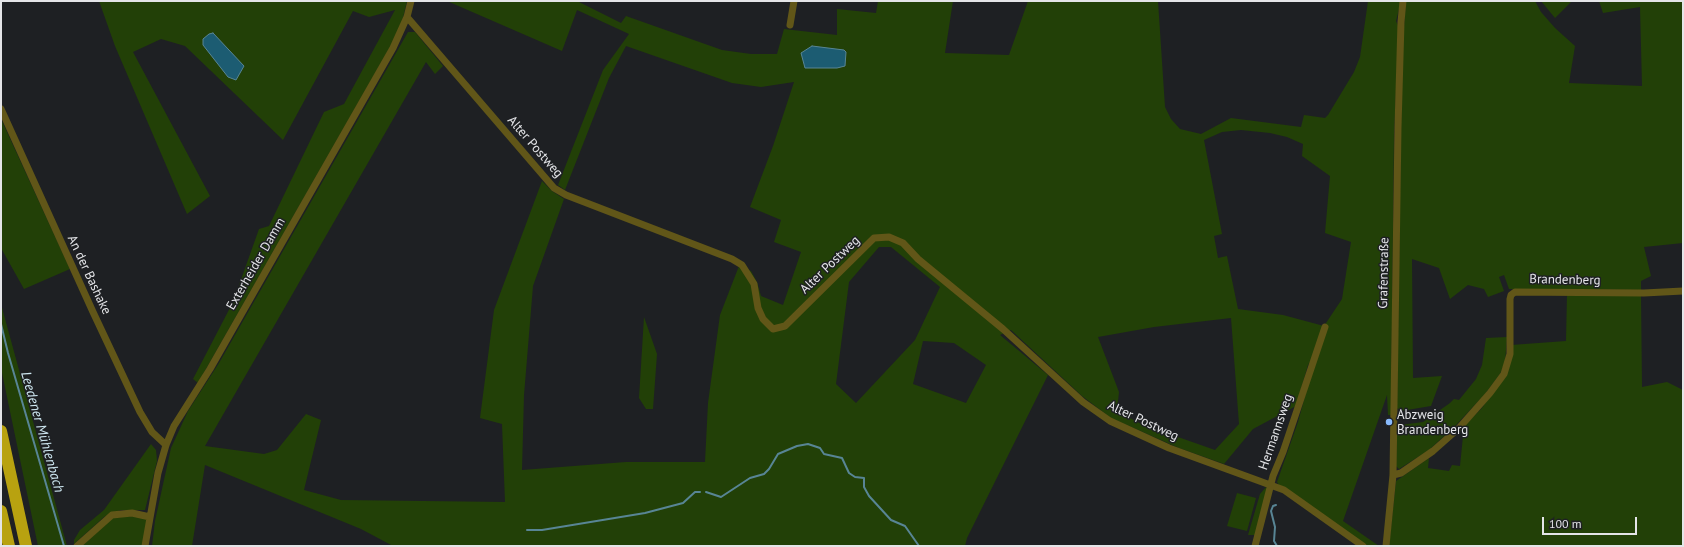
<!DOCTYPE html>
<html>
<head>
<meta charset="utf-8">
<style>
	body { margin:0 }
	#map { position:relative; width:1684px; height:547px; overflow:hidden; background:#1e2023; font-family:"PT Sans",sans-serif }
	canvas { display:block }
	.frame { position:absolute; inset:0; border:2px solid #e4e5e8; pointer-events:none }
	.scale { position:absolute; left:1542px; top:517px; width:95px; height:18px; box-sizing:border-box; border:2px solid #e4e5e8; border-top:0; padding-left:5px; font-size:12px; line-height:14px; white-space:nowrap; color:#e4e5e8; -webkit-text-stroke:3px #1e2023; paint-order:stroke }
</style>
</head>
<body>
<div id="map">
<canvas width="1684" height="547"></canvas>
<div class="frame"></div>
<div class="scale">100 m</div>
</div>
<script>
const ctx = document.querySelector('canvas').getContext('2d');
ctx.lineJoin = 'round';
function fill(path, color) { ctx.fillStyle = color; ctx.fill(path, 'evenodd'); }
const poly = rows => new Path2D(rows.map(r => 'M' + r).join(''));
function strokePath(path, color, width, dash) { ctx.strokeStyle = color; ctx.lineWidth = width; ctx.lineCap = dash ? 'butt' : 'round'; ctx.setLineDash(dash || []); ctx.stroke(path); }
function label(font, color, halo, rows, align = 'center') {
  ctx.font = font + ' "PT Sans",sans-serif'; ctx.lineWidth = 3; ctx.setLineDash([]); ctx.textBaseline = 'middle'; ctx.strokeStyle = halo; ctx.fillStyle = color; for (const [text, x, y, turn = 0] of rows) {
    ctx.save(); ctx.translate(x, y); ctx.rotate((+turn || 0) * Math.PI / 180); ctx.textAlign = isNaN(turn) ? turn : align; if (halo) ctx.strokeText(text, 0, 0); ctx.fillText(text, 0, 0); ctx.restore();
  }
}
const green = poly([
	[99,1,407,1,402,22,390,47,198,383,193,379,233,302,259,229,269,226,324,112,344,104,395,10,369,17,353,11,283,140,185,46,161,39,133,52,210,196,187,214,115,46],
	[447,1,577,1,621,23,626,16,722,50,751,54,777,54,784,29,837,35,837,9,876,13,878,1,953,1,945,53,1009,55,1028,1,1158,1,1165,107,1171,119,1180,129,1201,134,1231,118,1301,127,1304,115,1325,118,1328,115,1354,72,1360,57,1368,1,1401,1,1396,21,1399,28,1394,134,1391,415,1388,415,1387,395,1343,521,1379,546,1367,546,1280,487,1277,482,1298,422,1317,352,1308,365,1296,406,1253,429,1224,464,1179,448,1111,418,1082,396,1011,330,1000,335,1048,375,967,538,965,546,393,546,361,529,205,465,192,546,152,546,155,521,171,448,188,411,219,363,408,32,415,32,443,66,435,74,426,62,205,446,264,454,277,450,306,414,321,420,304,490,341,500,505,502,502,424,480,418,494,310,542,181,552,191,564,199,533,286,524,395,522,470,626,462,705,462,708,403,720,315,739,266,751,271,757,282,761,296,783,305,801,252,774,242,781,220,750,207,773,146,794,82,761,87,732,83,626,46,609,78,565,190,558,185,603,70,629,34,577,10,562,51],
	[1241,130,1270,133,1287,137,1303,144,1302,156,1330,176,1325,233,1351,242,1342,299,1324,326,1283,315,1238,309,1227,256,1218,258,1214,236,1222,234,1204,140,1222,132],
	[879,247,891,247,940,287,915,340,856,403,836,384,849,282],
	[1231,318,1239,424,1215,450,1141,424,1117,411,1119,392,1098,337,1154,327],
	[923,341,954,343,986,365,966,403,913,384],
	[1406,1,1535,1,1541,12,1555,28,1575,46,1569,83,1642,86,1640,7,1603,13,1599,1,1683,1,1683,243,1644,247,1651,276,1641,281,1641,290,1509,289,1504,275,1499,277,1504,291,1488,297,1484,289,1468,285,1450,299,1439,268,1412,259,1413,378,1442,376,1431,406,1401,411,1397,408,1397,403,1402,52],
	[1541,1,1572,1,1555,18],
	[1,119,70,269,24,289,1,248],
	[1567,294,1641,295,1642,387,1667,382,1683,390,1683,546,1389,546,1396,481,1429,458,1428,468,1449,471,1452,465,1460,466,1464,426,1481,409,1506,375,1511,345,1566,341],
	[1,304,67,546,38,546,1,368],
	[644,317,657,354,653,409,646,409,639,398],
	[1507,337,1505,363,1500,374,1485,394,1456,425,1429,450,1399,469,1396,466,1397,429,1400,425,1423,422,1450,403,1454,399,1459,400,1476,379,1482,365,1486,338],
	[151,444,156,450,157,461,145,510,121,510,111,513,104,517,74,544,74,540,80,530,104,510],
	[1266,487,1268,490,1255,535,1248,535,1260,494],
	[1237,493,1256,498,1247,531,1227,526],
	[132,516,147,518,143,546,82,546,112,518]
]);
const water = poly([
	[213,33,244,66,236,80,228,77,203,45,203,39,209,34,213,33],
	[812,46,844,50,846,52,845,66,837,68,805,68,801,53,812,46]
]);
const stream = poly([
	[1,324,8,353,64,546],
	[706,492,721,497,750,478,764,474,769,469,778,454,797,446,808,444,820,448,824,454,842,458,849,473,855,477,864,478,864,487,869,496,891,520,905,526,919,546],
	[1276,505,1273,506,1271,511,1275,527,1274,541,1277,546],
	[527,530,542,530,645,513,683,503,695,492,700,492]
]);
const minor = poly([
	[407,17,554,188,566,195,732,259,742,265,754,284,758,308,763,319,773,329,785,326,874,238,889,237,903,243,918,259,1003,329,1083,402,1110,421,1169,448,1284,490,1363,546],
	[790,25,794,1],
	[1,109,93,312,140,412,152,432,166,445],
	[1393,475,1401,473,1433,451,1459,428,1490,393,1504,374,1510,354,1510,299,1511,295,1515,292,1644,293,1683,291],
	[77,546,112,515,132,513,150,517],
	[145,546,158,473,166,445,174,426,210,369,393,48,407,17,411,1],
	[1255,546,1273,476,1283,452,1325,327],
	[1386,546,1393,475,1398,127,1401,22,1403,1]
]);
const motorway = poly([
	[1,431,26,546],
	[1,511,9,546]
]);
const markers = [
	[1389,422,4,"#89bafc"]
];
const streetNames = [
	["Alter Postweg",535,147,49],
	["Exterheider Damm",256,264,-60],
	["Alter Postweg",830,265,-44],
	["Grafenstraße",1384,273,-89],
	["An der Bashake",89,275,65],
	["Brandenberg",1565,280,1],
	["Alter Postweg",1143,421,25],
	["Hermannsweg",1276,432,-71]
];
const poiNames = [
	["Abzweig",1397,415],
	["Brandenberg",1397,430]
];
const waterNames = [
	["Leedener Mühlenbach",42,432,74]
];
fill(green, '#224007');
fill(water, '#1c5c72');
strokePath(water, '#588595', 1);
strokePath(stream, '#588595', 2);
strokePath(minor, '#615618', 7);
strokePath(motorway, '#b8a210', 12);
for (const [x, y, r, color] of markers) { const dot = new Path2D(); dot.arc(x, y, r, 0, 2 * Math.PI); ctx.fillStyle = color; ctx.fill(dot); strokePath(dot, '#1e2023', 1.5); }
label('13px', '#e4e5e8', '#1e2023', streetNames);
label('13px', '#e4e5e8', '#1e2023', poiNames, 'left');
label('italic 14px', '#cfe8f2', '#1e2023', waterNames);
</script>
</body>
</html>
